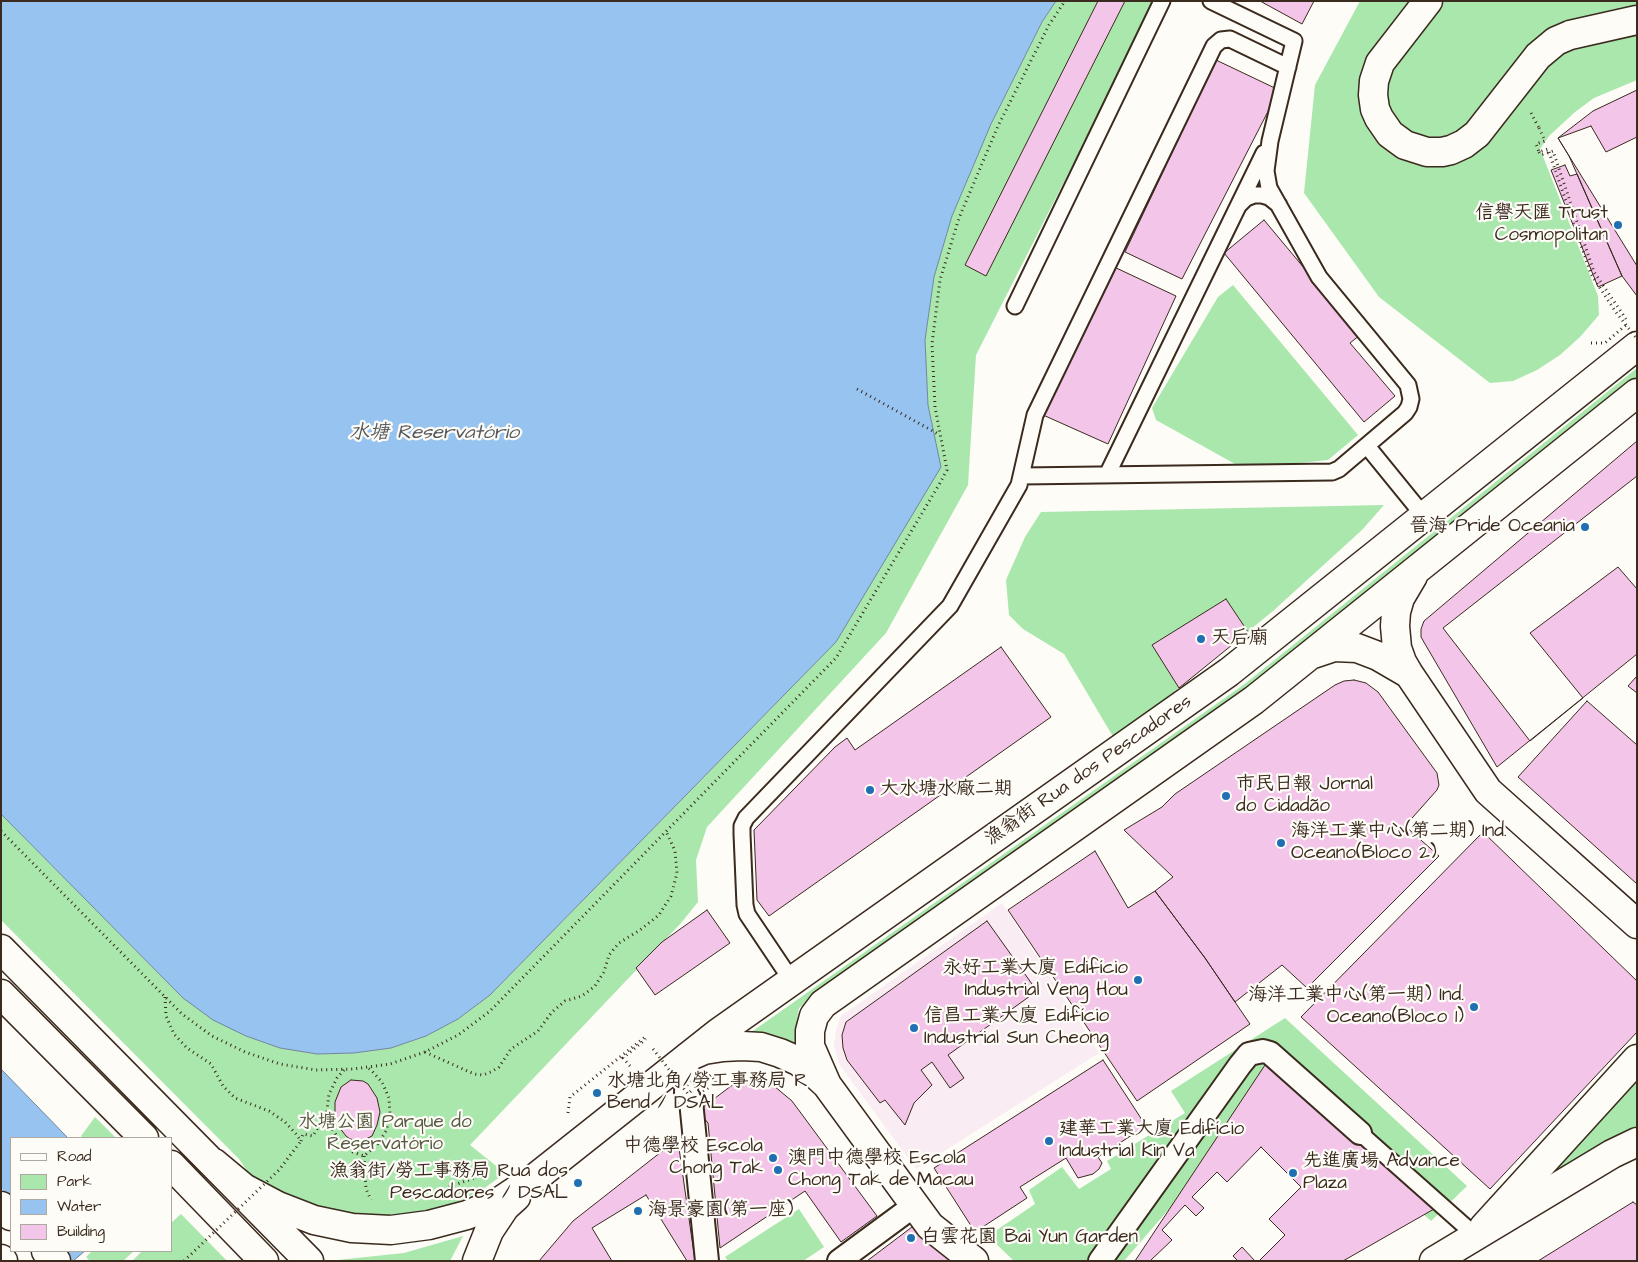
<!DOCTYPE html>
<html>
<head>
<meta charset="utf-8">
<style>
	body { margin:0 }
	#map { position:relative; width:1638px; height:1262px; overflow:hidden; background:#fdfcf7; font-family:"Architects Daughter",sans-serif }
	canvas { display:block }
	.frame { position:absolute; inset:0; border:2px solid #3b2a1e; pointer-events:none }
	.legend { position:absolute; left:10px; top:1137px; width:162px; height:115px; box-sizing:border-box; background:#fdfcf7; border:1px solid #afa8a0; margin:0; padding:6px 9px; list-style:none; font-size:15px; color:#3b2a1e }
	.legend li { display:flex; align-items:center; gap:10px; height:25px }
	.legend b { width:25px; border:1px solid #afa8a0 }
</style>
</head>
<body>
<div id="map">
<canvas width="1638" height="1262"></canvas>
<div class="frame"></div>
<ul class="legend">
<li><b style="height:6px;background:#fdfcf7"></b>Road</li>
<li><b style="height:14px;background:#aae7ad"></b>Park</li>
<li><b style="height:14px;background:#96c3f0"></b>Water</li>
<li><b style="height:14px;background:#f3c5e9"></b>Building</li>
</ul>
</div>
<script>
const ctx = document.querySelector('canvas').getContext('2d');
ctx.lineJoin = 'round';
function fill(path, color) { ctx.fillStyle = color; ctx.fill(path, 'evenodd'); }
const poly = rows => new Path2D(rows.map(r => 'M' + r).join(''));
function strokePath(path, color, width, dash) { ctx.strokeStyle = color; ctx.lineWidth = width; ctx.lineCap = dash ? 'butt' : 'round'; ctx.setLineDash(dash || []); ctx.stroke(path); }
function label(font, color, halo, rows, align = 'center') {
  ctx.font = font + ' "Architects Daughter","LXGW WenKai TC",sans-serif'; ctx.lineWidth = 4.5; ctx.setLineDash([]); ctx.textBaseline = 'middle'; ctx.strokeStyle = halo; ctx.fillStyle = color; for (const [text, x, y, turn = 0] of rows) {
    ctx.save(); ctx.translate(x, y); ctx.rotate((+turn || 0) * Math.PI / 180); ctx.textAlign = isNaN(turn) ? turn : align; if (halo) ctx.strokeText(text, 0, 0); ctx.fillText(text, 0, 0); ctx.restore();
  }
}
const built = poly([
	[1002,903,1099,1053,916,1169,839,1064,834,1047,836,1030,841,1016]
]);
const green = poly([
	[1056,1,1156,1,976,355,968,485,886,633,707,827,696,860,698,902,681,923,470,1145,505,1173,482,1190,439,1211,374,1221,312,1208,254,1181,239,1159,1,920,1,814,183,998,246,1036,281,1048,317,1054,354,1053,391,1048,426,1036,458,1019,490,995,836,642,940,467,928,405,925,340,934,277,952,216,991,124,1042,22],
	[1360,1,1637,1,1637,80,1594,98,1575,112,1549,136,1540,149,1598,296,1599,315,1580,337,1560,355,1537,370,1513,381,1490,383,1379,297,1304,193,1315,85],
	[1233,285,1358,435,1328,460,1244,469,1156,420,1152,408,1218,297],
	[1637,368,1637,378,1250,688,799,1008,797,1020,797,1048,750,1033,1246,683],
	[1384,505,1362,530,1273,611,1115,740,1064,654,1023,629,1009,615,1006,580,1025,537,1041,512],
	[1285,1018,1467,1186,1431,1221,1277,1084,1124,1261,1014,1261,988,1236,1035,1204,1029,1190,1062,1167,1079,1189,1111,1169,1107,1161,1185,1113,1171,1091],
	[1637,1078,1637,1132,1530,1197],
	[95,1117,116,1138,83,1138,81,1136],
	[799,1209,824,1247,803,1261,728,1261,725,1257],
	[181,1214,227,1261,132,1261,142,1251,171,1251,171,1223],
	[463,1236,450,1261,328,1261,404,1253],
	[92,1251,134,1251,123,1261,90,1261,86,1257]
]);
const water = poly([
	[1,1,1056,1,1042,22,991,124,952,216,934,277,925,340,928,405,941,467,836,642,490,995,458,1019,426,1036,391,1048,354,1053,317,1054,280,1048,246,1036,213,1020,183,998,1,814,1,1],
	[1,1069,68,1138,11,1138,11,1251,85,1251,73,1261,1,1261,1,1069]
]);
const pier = poly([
	[1,1188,11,1198,11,1251,63,1251,73,1261,1,1261]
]);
const building = poly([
	[1098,1,1125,1,986,276,965,265,1098,1],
	[1260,1,1314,1,1302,24,1260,1],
	[1216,60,1279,90,1182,279,1125,252,1216,60],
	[1637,90,1637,296,1622,276,1569,156,1558,138,1593,111,1637,90],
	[1591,126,1606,152,1637,137,1637,266,1558,138,1591,126],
	[1565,165,1570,176,1577,174,1622,276,1598,287,1551,170,1565,165],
	[1264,220,1360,335,1350,343,1395,396,1364,422,1224,253,1264,220],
	[1112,266,1176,296,1108,444,1043,415,1112,266],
	[1637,441,1637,654,1497,767,1425,644,1421,637,1421,629,1424,621,1637,441],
	[1637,476,1637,589,1618,567,1530,633,1583,698,1530,741,1443,628,1637,476],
	[1226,599,1248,632,1179,688,1152,645,1226,599],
	[1001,647,1051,717,769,916,757,900,754,830,835,747,847,738,855,750,1001,647],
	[1637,676,1637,693,1628,686,1637,676],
	[1354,680,1366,683,1378,692,1437,773,1439,785,1437,790,1405,826,1439,856,1307,988,1282,965,1235,1002,1205,958,1155,891,1173,877,1124,830,1162,807,1175,794,1335,685,1344,681,1354,680],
	[1587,701,1637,745,1637,884,1518,777,1587,701],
	[1483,832,1637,981,1637,1032,1490,1189,1301,1017,1483,832],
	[1095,851,1128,908,1155,891,1205,958,1250,1024,1137,1101,1008,910,1095,851],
	[707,910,730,943,655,995,636,968,662,942,707,910],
	[987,921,1037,991,948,1055,964,1078,950,1088,932,1062,921,1070,932,1085,914,1103,905,1125,885,1100,880,1103,847,1060,843,1048,842,1035,846,1022,987,921],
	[1103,1060,1146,1126,1098,1157,1102,1163,1099,1169,1093,1174,1078,1178,1066,1158,1020,1187,1027,1198,975,1232,934,1168,1103,1060],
	[1267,1062,1434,1209,1343,1261,1135,1261,1267,1062],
	[351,1080,363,1081,368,1084,377,1098,380,1112,377,1125,372,1136,362,1141,350,1139,346,1136,339,1127,335,1115,335,1102,341,1087,351,1080],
	[752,1080,774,1086,792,1101,877,1216,841,1242,805,1191,720,1248,708,1123,698,1111,731,1086,737,1083,752,1080],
	[678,1141,695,1261,539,1261,573,1221,661,1152,678,1141],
	[1261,1147,1301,1187,1269,1219,1285,1235,1259,1261,1255,1261,1242,1247,1233,1256,1238,1261,1150,1261,1172,1240,1162,1230,1185,1205,1196,1216,1204,1208,1192,1197,1217,1172,1227,1182,1261,1147],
	[646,1195,687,1261,612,1261,592,1228,646,1195],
	[1633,1202,1637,1205,1637,1261,1538,1261,1633,1202],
	[912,1227,953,1261,867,1261,912,1227]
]);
const path = poly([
	[1531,113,1539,128],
	[1539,152,1541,155,1553,151,1594,272,1626,319],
	[857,389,940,435],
	[1,831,182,1014,212,1036,245,1052,280,1064,316,1070,353,1069,390,1064,425,1052,458,1035,490,1011,836,658,940,483,947,470,935,407,932,344,940,280,959,218,998,126,1049,25,1065,1],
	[165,997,166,1016,174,1034,187,1048,211,1064,223,1086,235,1098,269,1111,285,1122,296,1134,301,1141],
	[425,1052,474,1074,483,1075,491,1072,499,1067,511,1049,538,1031,552,1012,565,1001,582,996,595,986,604,972,609,955,619,943,640,930,659,915,671,896,677,873,675,851,666,831],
	[630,1066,623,1058,646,1039],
	[344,1070,337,1078,329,1094,327,1110,331,1127,340,1141,353,1152,364,1156,377,1145,386,1131,390,1115,389,1098,382,1082,371,1070,367,1067],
	[568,1113,570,1097,645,1037,646,1039],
	[301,1141,303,1134,313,1136,327,1111],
	[364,1156,366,1189,371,1200],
	[449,1187,474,1178]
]);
const service = poly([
	[1239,205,1246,198,1254,195,1262,195,1269,197,1279,205],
	[1015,306,1162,1],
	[1367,446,1424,516],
	[1107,475,1264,153],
	[1021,476,1332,472,1339,469,1405,413,1409,407,1411,399,1408,385,1319,277,1269,188,1266,171,1270,141,1294,41,1211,1],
	[792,981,747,914,745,905,742,834,742,826,746,818,950,606,1019,485,1035,415,1214,46,1221,40,1230,39,1288,67],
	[1352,1129,1360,1133,1476,1236]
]);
const pedestrian = poly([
	[687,1058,686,1094,691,1101,707,1261],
	[839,1261,915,1205],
	[1100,1261,1240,1065,1249,1054,1263,1051,1270,1053,1360,1133]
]);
const minor = poly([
	[1428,1,1380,63,1374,81,1373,95,1375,109,1379,118,1390,134,1405,145,1427,152,1442,152,1451,150,1464,144,1477,134,1538,56,1556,41,1570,35,1637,20],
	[1413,576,1400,598,1396,612,1395,626,1397,648,1402,662,1409,674,1488,791,1637,924],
	[1313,654,1334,647,1357,648,1378,656,1409,674],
	[688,1057,704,1050,723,1047,742,1046,761,1047,780,1053,798,1061,813,1072,827,1085,930,1226,974,1261],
	[827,1085,810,1046,810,1031,814,1016,823,1004,1254,700,1637,393]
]);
const tertiary = poly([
	[1484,1227,1637,1059]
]);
const secondary = poly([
	[1434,1261,1612,1154,1637,1142]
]);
const primary = poly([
	[1,949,309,1261],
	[1,994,144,1138],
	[214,1163,244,1188,278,1206,314,1220,352,1228,391,1230,429,1225,467,1215,502,1200,535,1178,718,1033,1229,672,1637,346],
	[171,1165,264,1261],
	[1,1206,11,1216],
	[46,1251,56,1261],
	[1,1259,3,1261],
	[477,1261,489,1231,505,1207,516,1197]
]);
const pathBridge = poly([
	[1539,128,1545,141,1536,144,1539,152,1548,149,1591,274,1615,311,1637,339],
	[1591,343,1605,343,1626,325],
	[653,1049,688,1094,693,1089],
	[683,1088,693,1081,697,1086,711,1075,716,1082,691,1101],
	[184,1261,279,1170,301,1141]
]);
const markers = [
	[1618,225,5,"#1f6fb2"],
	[1585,527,5,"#1f6fb2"],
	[1201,639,5,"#1f6fb2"],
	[870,790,5,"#1f6fb2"],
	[1226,796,5,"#1f6fb2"],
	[1281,843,5,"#1f6fb2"],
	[1138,980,5,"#1f6fb2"],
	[1474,1007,5,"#1f6fb2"],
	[914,1028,5,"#1f6fb2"],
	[597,1093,5,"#1f6fb2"],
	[1049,1141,5,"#1f6fb2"],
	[773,1158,5,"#1f6fb2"],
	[778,1170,5,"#1f6fb2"],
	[1293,1173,5,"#1f6fb2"],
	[578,1183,5,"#1f6fb2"],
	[638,1211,5,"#1f6fb2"],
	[911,1238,5,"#1f6fb2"]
];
const poiNames = [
	["信譽天匯 Trust",1608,214,"right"],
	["Cosmopolitan",1608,236,"right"],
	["晉海 Pride Oceania",1575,527,"right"],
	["天后廟",1211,639],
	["市民日報 Jornal",1236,785],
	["do Cidadão",1236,807],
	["大水塘水廠二期",880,790],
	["海洋工業中心(第二期) Ind.",1291,832],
	["Oceano(Bloco 2)",1291,854],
	["永好工業大廈 Edifício",1128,969,"right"],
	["Industrial Veng Hou",1128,991,"right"],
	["海洋工業中心(第一期) Ind.",1464,996,"right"],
	["Oceano(Bloco 1)",1464,1018,"right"],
	["信昌工業大廈 Edifício",924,1017],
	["Industrial Sun Cheong",924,1039],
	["水塘北角/勞工事務局 R",607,1082],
	["Bend / DSAL",607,1104],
	["建華工業大廈 Edifício",1059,1130],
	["Industrial Kin Va",1059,1152],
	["中德學校 Escola",763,1147,"right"],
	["Chong Tak",763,1169,"right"],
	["澳門中德學校 Escola",788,1159],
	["Chong Tak de Macau",788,1181],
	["先進廣場 Advance",1303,1162],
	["Plaza",1303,1184],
	["漁翁街/勞工事務局 Rua dos",568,1172,"right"],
	["Pescadores / DSAL",568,1194,"right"],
	["海景豪園(第一座)",648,1211],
	["白雲花園 Bai Yun Garden",921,1238]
];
const streetNames = [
	["漁翁街 Rua dos Pescadores",1089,771,-35]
];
const parkNames = [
	["水塘公園 Parque do",385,1123],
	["Reservatório",385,1145]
];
const waterNames = [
	["水塘 Reservatório",434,434]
];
fill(built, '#faecf3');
fill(green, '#aae7ad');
fill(water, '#96c3f0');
strokePath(water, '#72869c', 1);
fill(pier, '#fdfcf7');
fill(building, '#f3c5e9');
strokePath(building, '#3b2a1e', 1);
strokePath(service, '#3b2a1e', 19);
strokePath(pedestrian, '#3b2a1e', 26);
strokePath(minor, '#3b2a1e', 31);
strokePath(tertiary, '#3b2a1e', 31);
strokePath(secondary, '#3b2a1e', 31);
strokePath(primary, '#3b2a1e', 31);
strokePath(path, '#3b2a1e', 3, [1, 4]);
strokePath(service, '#fdfcf7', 15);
strokePath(pedestrian, '#fdfcf7', 22);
strokePath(minor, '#fdfcf7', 28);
strokePath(tertiary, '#fdfcf7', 28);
strokePath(secondary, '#fdfcf7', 28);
strokePath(primary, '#fdfcf7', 28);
strokePath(pathBridge, '#3b2a1e', 3, [1, 4]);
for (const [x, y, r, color] of markers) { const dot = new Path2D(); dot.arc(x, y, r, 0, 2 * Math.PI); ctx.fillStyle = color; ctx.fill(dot); strokePath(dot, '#fdfcf7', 2); }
label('19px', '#3b2a1e', '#fdfcf7', poiNames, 'left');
label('19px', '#3b2a1e', '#fdfcf7', streetNames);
label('19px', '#575942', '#fdfcf7', parkNames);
label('italic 20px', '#56585d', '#fdfcf7', waterNames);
</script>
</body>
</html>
